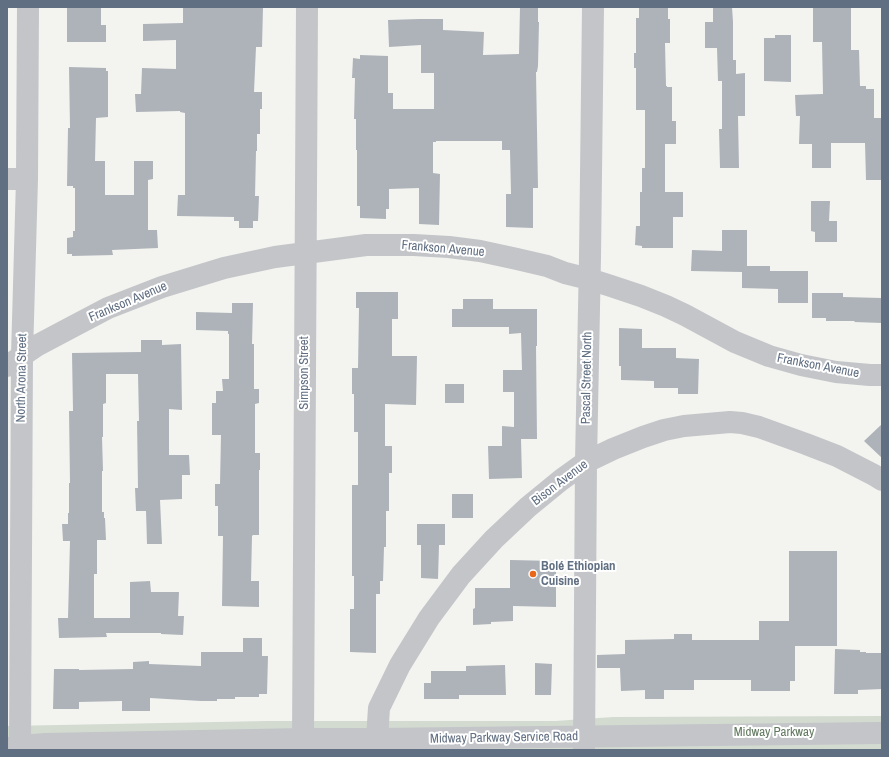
<!DOCTYPE html>
<html>
<head>
<meta charset="utf-8">
<style>
	body { margin:0 }
	#map { position:relative; width:889px; height:757px; overflow:hidden; background:#f3f4ef; font-family:"Archivo Narrow",sans-serif }
	canvas { display:block }
	.frame { position:absolute; inset:0; border:8px solid #616f82; pointer-events:none }
</style>
</head>
<body>
<div id="map">
<canvas width="889" height="757"></canvas>
<div class="frame"></div>
</div>
<script>
const ctx = document.querySelector('canvas').getContext('2d');
ctx.lineJoin = 'round';
function fill(path, color) { ctx.fillStyle = color; ctx.fill(path, 'evenodd'); }
const poly = rows => new Path2D(rows.map(r => 'M' + r).join(''));
function strokePath(path, color, width, dash) { ctx.strokeStyle = color; ctx.lineWidth = width; ctx.lineCap = dash ? 'butt' : 'round'; ctx.setLineDash(dash || []); ctx.stroke(path); }
function label(font, color, halo, rows, align = 'center') {
  ctx.font = font + ' "Archivo Narrow",sans-serif'; ctx.lineWidth = 4; ctx.setLineDash([]); ctx.textBaseline = 'middle'; ctx.strokeStyle = halo; ctx.fillStyle = color; for (const [text, x, y, turn = 0] of rows) {
    ctx.save(); ctx.translate(x, y); ctx.rotate((+turn || 0) * Math.PI / 180); ctx.textAlign = isNaN(turn) ? turn : align; if (halo) ctx.strokeText(text, 0, 0); ctx.fillText(text, 0, 0); ctx.restore();
  }
}
const green = poly([
	[882,716,882,750,7,750,7,726,268,721,555,721,613,717]
]);
const building = poly([
	[67,7,101,7,101,25,106,25,106,42,67,42],
	[183,7,263,7,262,47,256,47,254,92,262,92,262,109,260,109,260,134,257,134,257,151,256,151,255,196,259,196,258,221,253,221,253,228,239,228,239,221,234,221,234,217,177,216,178,195,185,195,185,113,180,112,180,111,136,112,135,94,141,94,142,68,176,69,176,40,143,41,143,24,183,23],
	[520,7,538,7,538,22,539,22,538,66,537,72,536,72,538,188,533,188,533,228,506,227,506,194,511,194,510,150,502,150,502,141,436,141,436,142,433,142,433,173,440,174,439,225,419,224,419,188,389,189,389,209,386,209,386,219,360,218,360,206,357,206,357,150,356,150,356,119,354,119,355,78,352,78,353,58,360,59,360,55,388,56,388,93,393,93,393,109,434,109,434,73,421,73,421,45,389,47,388,20,419,19,443,19,443,30,484,32,483,55,519,54],
	[639,7,668,7,668,19,670,19,670,43,665,43,666,86,667,86,667,87,672,87,672,121,676,121,676,144,665,144,665,192,683,192,683,217,673,217,673,248,642,248,642,246,635,245,636,226,640,226,640,192,642,192,642,168,645,168,645,110,636,110,636,68,634,68,634,53,636,53,636,18,639,18],
	[713,7,732,7,733,22,733,60,736,60,736,74,745,73,745,116,738,116,739,168,720,168,719,129,722,129,722,81,718,81,717,48,705,48,705,22,713,22],
	[813,7,851,7,851,50,859,50,860,86,866,86,866,89,874,89,874,118,881,118,881,127,882,127,882,180,866,180,865,143,831,143,831,168,812,168,812,144,799,144,800,116,796,116,795,95,823,94,822,42,813,42],
	[775,35,791,35,791,82,764,81,764,38,775,38],
	[69,67,106,68,106,71,108,71,108,117,96,118,95,161,105,161,105,195,134,195,134,161,153,161,153,179,148,180,148,230,157,230,158,248,112,250,113,255,72,256,72,254,67,254,67,238,73,237,73,231,75,231,75,188,73,188,73,186,67,186,68,128,70,128],
	[811,201,830,201,829,221,837,221,837,242,815,242,815,232,811,231],
	[722,230,747,230,747,266,770,266,770,271,808,271,808,303,778,303,778,289,742,288,742,272,691,271,692,250,722,251],
	[356,292,398,292,398,319,392,319,392,356,417,356,416,405,385,404,385,446,392,446,392,473,389,473,389,511,386,511,386,547,384,547,383,581,380,581,380,594,376,594,376,653,350,652,350,609,354,609,354,576,352,576,352,485,358,485,358,432,354,432,354,394,352,394,352,368,358,368,359,308,356,308],
	[812,293,843,293,843,297,882,298,882,323,854,322,855,321,826,321,826,318,812,318],
	[463,299,493,299,493,309,537,309,537,346,536,346,537,439,521,439,522,478,489,479,488,446,502,446,502,426,514,427,514,392,503,392,503,370,522,370,521,333,509,334,509,327,452,327,452,309,463,309],
	[232,303,253,303,252,344,254,344,254,389,259,389,259,403,255,404,255,453,260,453,260,470,259,470,259,535,253,535,252,536,251,581,259,581,259,607,222,606,223,536,218,536,218,506,215,506,215,484,220,484,221,435,212,435,212,403,216,403,216,391,223,391,222,379,229,379,229,334,228,334,228,331,196,330,196,312,232,313],
	[619,328,642,329,642,348,676,348,676,358,699,359,698,394,678,394,678,388,654,388,654,381,621,380,621,366,619,366],
	[141,340,162,340,162,345,181,344,182,410,169,409,169,455,189,455,190,475,182,475,182,499,160,500,162,544,147,544,146,511,136,511,135,488,138,488,137,421,139,421,138,374,106,374,106,403,103,404,103,437,102,437,103,471,102,471,102,512,104,512,104,518,105,518,106,540,97,540,97,574,94,574,94,618,130,618,130,582,150,581,151,592,179,592,178,616,184,616,183,635,161,634,161,633,106,633,107,637,59,638,58,618,68,618,70,541,63,541,62,524,68,524,68,513,69,513,69,483,70,483,69,411,73,411,72,353,141,352],
	[445,384,464,384,464,403,445,403],
	[882,424,882,458,864,441],
	[452,494,473,494,473,518,452,518],
	[417,524,445,524,445,545,439,545,438,579,421,578,421,545,417,545],
	[789,551,837,551,837,646,795,646,795,681,790,681,790,691,751,691,751,680,694,680,694,690,664,690,664,699,645,699,645,690,621,691,620,668,597,668,597,655,625,654,625,640,674,639,674,634,692,634,692,640,759,640,759,621,789,621],
	[510,560,556,561,556,607,513,606,513,621,491,622,491,624,473,625,473,609,475,608,475,588,510,588],
	[243,638,262,638,262,656,268,656,267,694,259,694,259,697,235,697,235,699,217,699,217,701,201,701,150,698,150,711,122,711,122,701,79,702,79,709,53,709,54,669,79,669,79,670,133,669,133,662,149,661,149,664,201,666,201,652,243,652],
	[835,649,860,650,860,652,866,652,866,653,882,653,882,689,858,690,858,694,834,694],
	[535,663,552,664,551,695,535,695],
	[505,665,506,695,459,695,459,699,424,699,424,683,431,683,431,671,466,671,466,666]
]);
const minor = poly([
	[7,179,27,179],
	[7,366,38,345,72,327,108,308,162,287,224,268,275,257,336,249,366,245,414,245,449,247,480,251,517,259,547,266,565,273,589,279,611,286,641,296,666,306,685,315,735,342,769,356,801,365,836,372,870,375,882,375],
	[303,739,307,7],
	[377,739,379,708,400,665,429,618,461,575,494,539,528,507,561,480,586,462,613,449,643,437,664,430,684,426,730,422,742,423,759,427,806,444,837,456,874,475,882,480],
	[7,748,20,746,46,744,303,739,377,739,882,733],
	[20,750,22,355,27,179,28,7],
	[584,750,586,462,590,257,593,7]
]);
const markers = [
	[533,574,4,"#ea6619"]
];
const streetNames = [
	["Frankson Avenue",443,249,5],
	["Frankson Avenue",128,302,-23],
	["Frankson Avenue",818,366,11],
	["Simpson Street",305,373,-90],
	["North Arona Street",22,378,-89],
	["Pascal Street North",587,378,-89],
	["Bison Avenue",560,483,-37],
	["Midway Parkway Service Road",504,738,-1]
];
const poiNames = [
	["Bolé Ethiopian",541,567],
	["Cuisine",541,582]
];
const parkNames = [
	["Midway Parkway",774,733]
];
fill(green, '#d3dbd0');
fill(building, '#aeb3ba');
strokePath(minor, '#c3c5c9', 22);
for (const [x, y, r, color] of markers) { const dot = new Path2D(); dot.arc(x, y, r, 0, 2 * Math.PI); ctx.fillStyle = color; ctx.fill(dot); strokePath(dot, '#fff', 1.5); }
label('13px', '#616f82', '#fff', streetNames);
label('bold 13px', '#616f82', '#fff', poiNames, 'left');
label('13px', '#627960', '#fff', parkNames);
</script>
</body>
</html>
